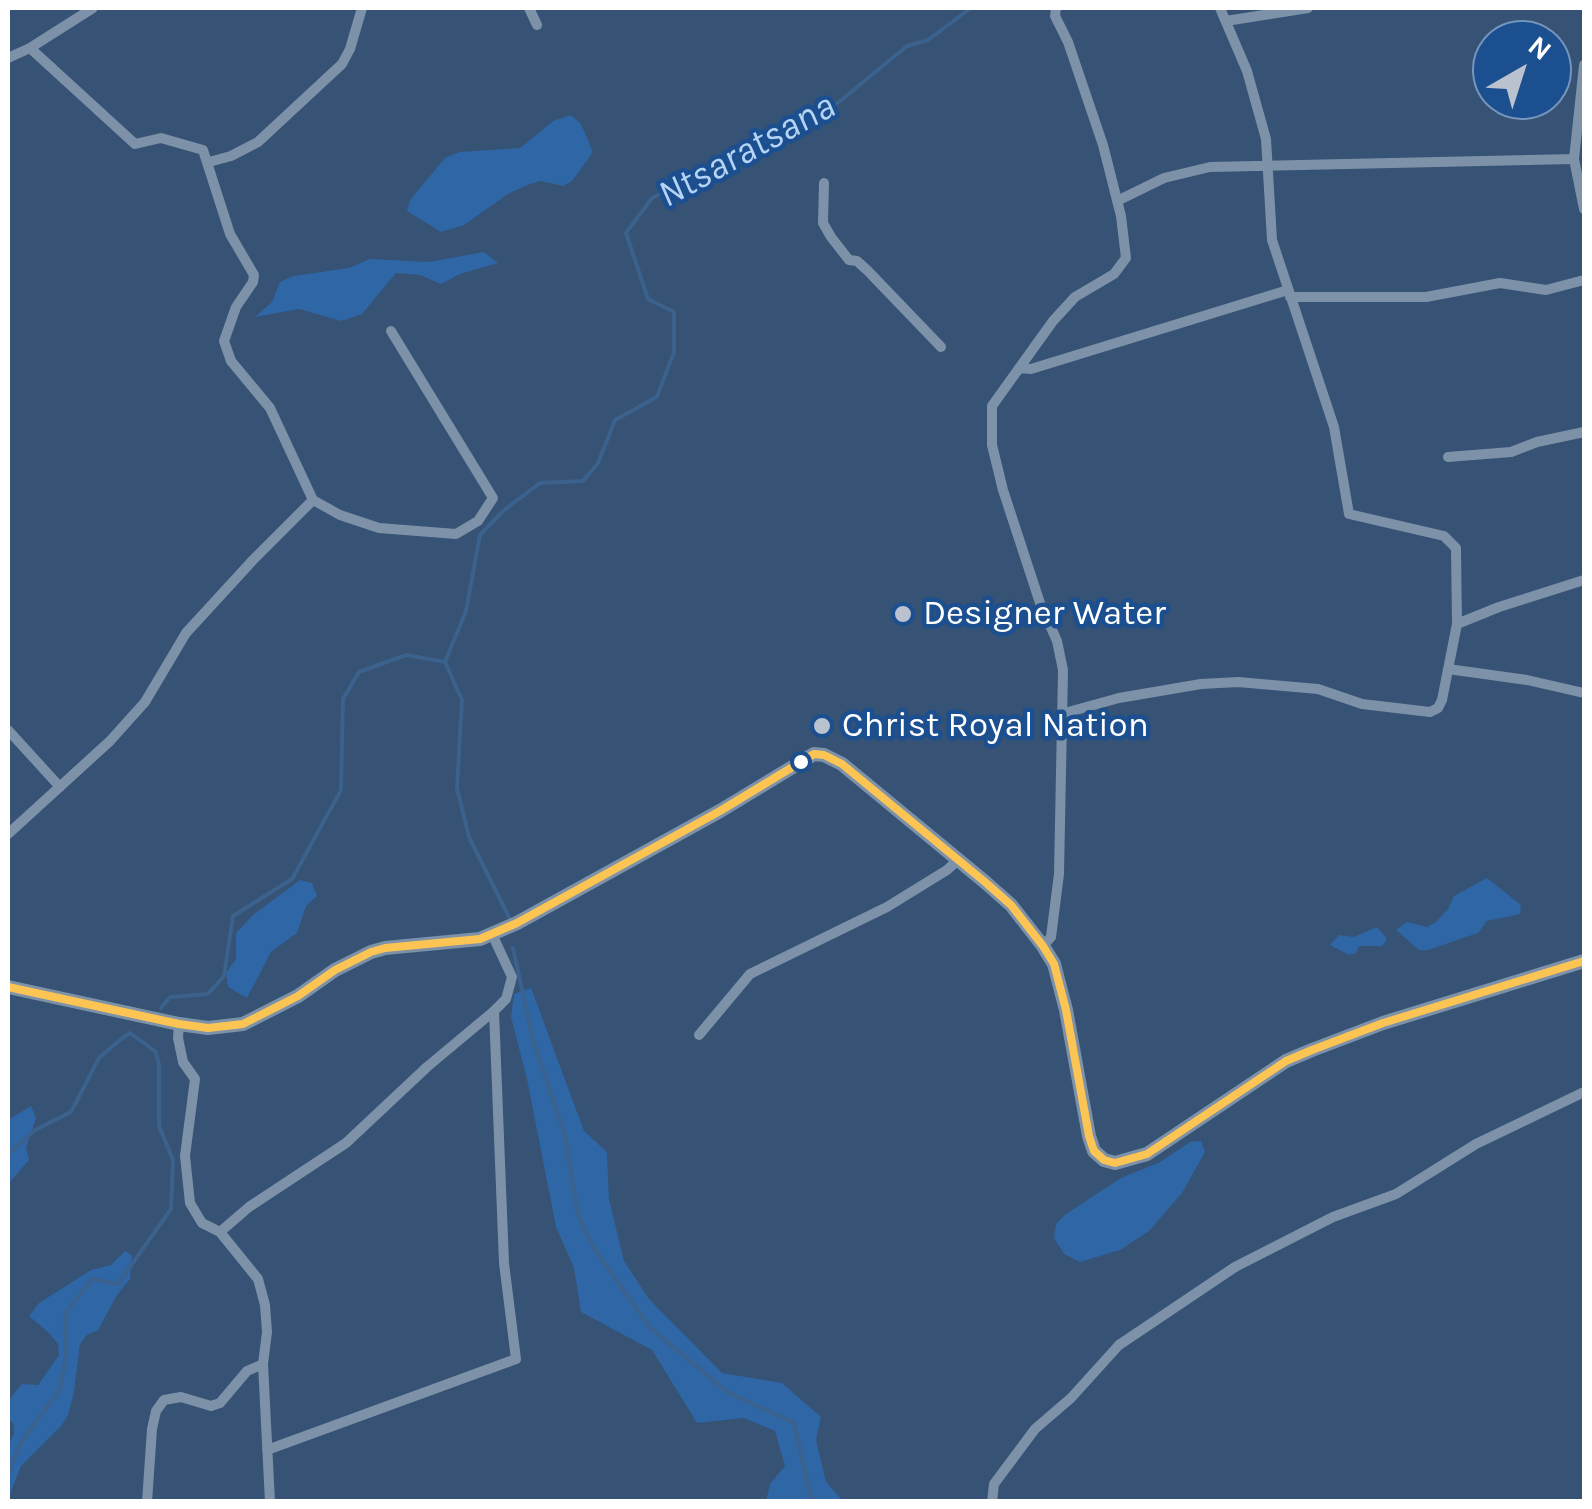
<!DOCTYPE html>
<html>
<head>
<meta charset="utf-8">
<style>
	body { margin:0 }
	#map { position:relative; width:1592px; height:1509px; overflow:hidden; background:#365274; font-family:Karla,sans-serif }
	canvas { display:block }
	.frame { position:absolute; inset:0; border:10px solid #fff; pointer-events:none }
	.north { position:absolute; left:1472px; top:20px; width:100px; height:100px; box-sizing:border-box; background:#1b4f8f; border:2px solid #7695bc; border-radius:50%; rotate:39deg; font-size:28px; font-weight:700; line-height:40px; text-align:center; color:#fff }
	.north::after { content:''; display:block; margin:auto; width:35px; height:45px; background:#b9c2ce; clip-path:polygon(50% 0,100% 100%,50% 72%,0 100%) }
</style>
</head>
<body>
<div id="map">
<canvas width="1592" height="1509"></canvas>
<div class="frame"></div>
<div class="north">N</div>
</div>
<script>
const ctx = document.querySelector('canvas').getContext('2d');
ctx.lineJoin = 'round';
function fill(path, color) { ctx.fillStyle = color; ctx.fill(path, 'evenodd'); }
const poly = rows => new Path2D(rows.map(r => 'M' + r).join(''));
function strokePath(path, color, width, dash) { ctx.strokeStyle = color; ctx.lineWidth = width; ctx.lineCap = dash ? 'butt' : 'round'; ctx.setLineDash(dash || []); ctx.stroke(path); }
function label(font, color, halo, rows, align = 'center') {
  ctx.font = font + ' Karla,sans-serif'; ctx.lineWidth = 9; ctx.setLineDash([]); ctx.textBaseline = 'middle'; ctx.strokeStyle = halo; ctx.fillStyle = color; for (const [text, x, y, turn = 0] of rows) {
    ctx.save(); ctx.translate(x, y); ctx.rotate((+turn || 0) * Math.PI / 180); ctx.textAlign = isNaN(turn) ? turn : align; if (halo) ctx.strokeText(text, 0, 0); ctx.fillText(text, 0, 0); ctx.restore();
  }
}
const green = poly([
	[571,115,581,124,593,152,572,181,563,186,541,181,530,184,508,194,464,225,441,232,407,211,410,200,445,158,459,152,520,148,553,121],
	[484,252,498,263,460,274,441,284,420,275,396,273,362,314,341,321,299,309,255,317,272,302,280,282,293,276,349,268,370,259,429,262],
	[1487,878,1521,905,1520,914,1487,921,1478,933,1428,950,1419,950,1396,930,1407,922,1427,927,1436,922,1448,909,1454,896],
	[300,880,312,883,317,896,306,906,297,933,271,952,247,998,228,987,226,973,236,959,236,933,253,915],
	[1377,927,1387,939,1382,946,1359,946,1356,953,1349,955,1330,945,1339,935,1353,937],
	[531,988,584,1131,607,1152,609,1199,624,1261,649,1299,722,1373,782,1383,821,1417,816,1440,826,1482,843,1501,766,1501,770,1484,785,1466,775,1431,744,1418,697,1423,652,1350,581,1312,574,1268,556,1227,527,1079,511,1017,514,994],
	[31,1106,36,1118,26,1148,29,1160,8,1184,8,1120],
	[1201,1141,1205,1152,1182,1193,1149,1231,1120,1250,1080,1262,1064,1254,1054,1238,1056,1224,1066,1214,1121,1178,1160,1162,1190,1142],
	[125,1251,132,1255,130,1279,117,1295,98,1330,87,1335,80,1344,74,1392,68,1415,62,1425,21,1466,10,1494,10,1501,8,1501,8,1446,14,1434,13,1423,8,1420,8,1401,22,1384,38,1385,59,1355,58,1344,49,1333,29,1316,39,1303,91,1270,111,1265]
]);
const stream = poly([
	[445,662,462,700,457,788,469,837,509,917],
	[513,948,533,1040,565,1136,578,1215,593,1247,651,1329,729,1393,794,1423,812,1502],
	[161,1008,170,997,208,994,224,976,233,916,292,879,341,790,343,699,359,672,406,655,445,662,466,611,480,535,503,511,540,483,583,481,598,463,615,420,657,397,674,352,674,312,648,299,626,233,652,198,727,159,823,115,907,46,928,40,971,8],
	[8,1154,35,1130,71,1112,99,1058,120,1040,130,1033,155,1051,159,1064,159,1126,173,1160,171,1209,118,1284,92,1279,65,1314,65,1361,60,1389,20,1444,8,1473]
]);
const minor = poly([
	[529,8,537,25],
	[1226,21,1308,8],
	[30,48,93,8],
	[8,58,30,48,135,144,161,138,203,150,230,234,254,275,253,282,236,307,224,341,231,361,270,408,313,500,340,515,379,528,456,534,478,521,493,498,391,331],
	[1584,65,1574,159,1584,209],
	[209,162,231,156,258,142,342,64,350,49,362,8],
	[824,183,823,223,831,237,849,260,857,261,868,271,941,347],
	[1117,201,1164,178,1210,167,1574,159],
	[1290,297,1426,297,1500,283,1546,290,1584,280],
	[1019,368,1031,369,1288,290],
	[1448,457,1511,452,1537,442,1584,432],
	[1457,624,1499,607,1584,580],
	[1448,669,1527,680,1584,693],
	[1061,714,1119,698,1201,684,1238,682,1318,689,1362,704,1430,712,1438,708,1442,700,1457,624,1456,548,1444,536,1349,514,1334,427,1272,240,1266,139,1247,71,1220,8],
	[8,730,60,787],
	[8,834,110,741,145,702,186,633,253,560,313,500],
	[1043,946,1051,937,1059,874,1063,670,1057,641,1040,603,1003,490,992,445,992,406,1053,321,1075,297,1114,274,1126,258,1121,216,1103,145,1068,42,1055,16,1056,8],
	[179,1024,178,1038,183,1062,195,1079,185,1156,190,1203,202,1223,220,1232,249,1207,346,1143,427,1067,494,1011],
	[699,1035,750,974,887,907,947,870,959,859],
	[220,1232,258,1279,265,1305,267,1332,263,1364,270,1502],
	[267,1450,516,1359,504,1263,494,1011,506,999,512,977,492,934],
	[147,1502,152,1429,156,1411,164,1400,181,1397,211,1406,220,1403,247,1371,263,1364],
	[992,1502,994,1484,1035,1429,1071,1398,1119,1345,1235,1267,1333,1217,1396,1194,1476,1144,1584,1092]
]);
const tertiary = poly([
	[8,987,179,1024,208,1028,243,1024,298,996,335,970,371,952,385,948,480,939,517,923,720,811,814,754,824,755,842,764,985,882,1011,905,1043,946,1054,964,1066,1010,1089,1136,1094,1151,1104,1160,1115,1163,1147,1154,1286,1061,1312,1050,1383,1023,1584,961]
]);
const bus1 = poly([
	[8,987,179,1024,208,1028,243,1024,298,996,335,970,371,952,385,948,480,939,517,923,720,811,814,754,824,755,842,764,985,882,1011,905,1043,946,1054,964,1066,1010,1089,1136,1094,1151,1104,1160,1115,1163,1147,1154,1286,1061,1312,1050,1383,1023,1584,961]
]);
const markers = [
	[903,614,10,"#b9c2ce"],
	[822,726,10,"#b9c2ce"],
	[801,762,9,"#fff"]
];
const poiNames = [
	["Designer Water",923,614],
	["Christ Royal Nation",842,726]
];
const waterNames = [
	["Ntsaratsana",747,151,-29]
];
fill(green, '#2f66a5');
strokePath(stream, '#3b618d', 4);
strokePath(minor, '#7d92a8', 10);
strokePath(tertiary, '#7d92a8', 14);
strokePath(bus1, '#fcc553', 8);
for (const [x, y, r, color] of markers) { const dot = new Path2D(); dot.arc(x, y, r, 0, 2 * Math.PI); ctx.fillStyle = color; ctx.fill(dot); strokePath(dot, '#1b4f8f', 4); }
label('35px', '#fff', '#1b4f8f', poiNames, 'left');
label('italic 38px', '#b5d3f5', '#1b4f8f', waterNames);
</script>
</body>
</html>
